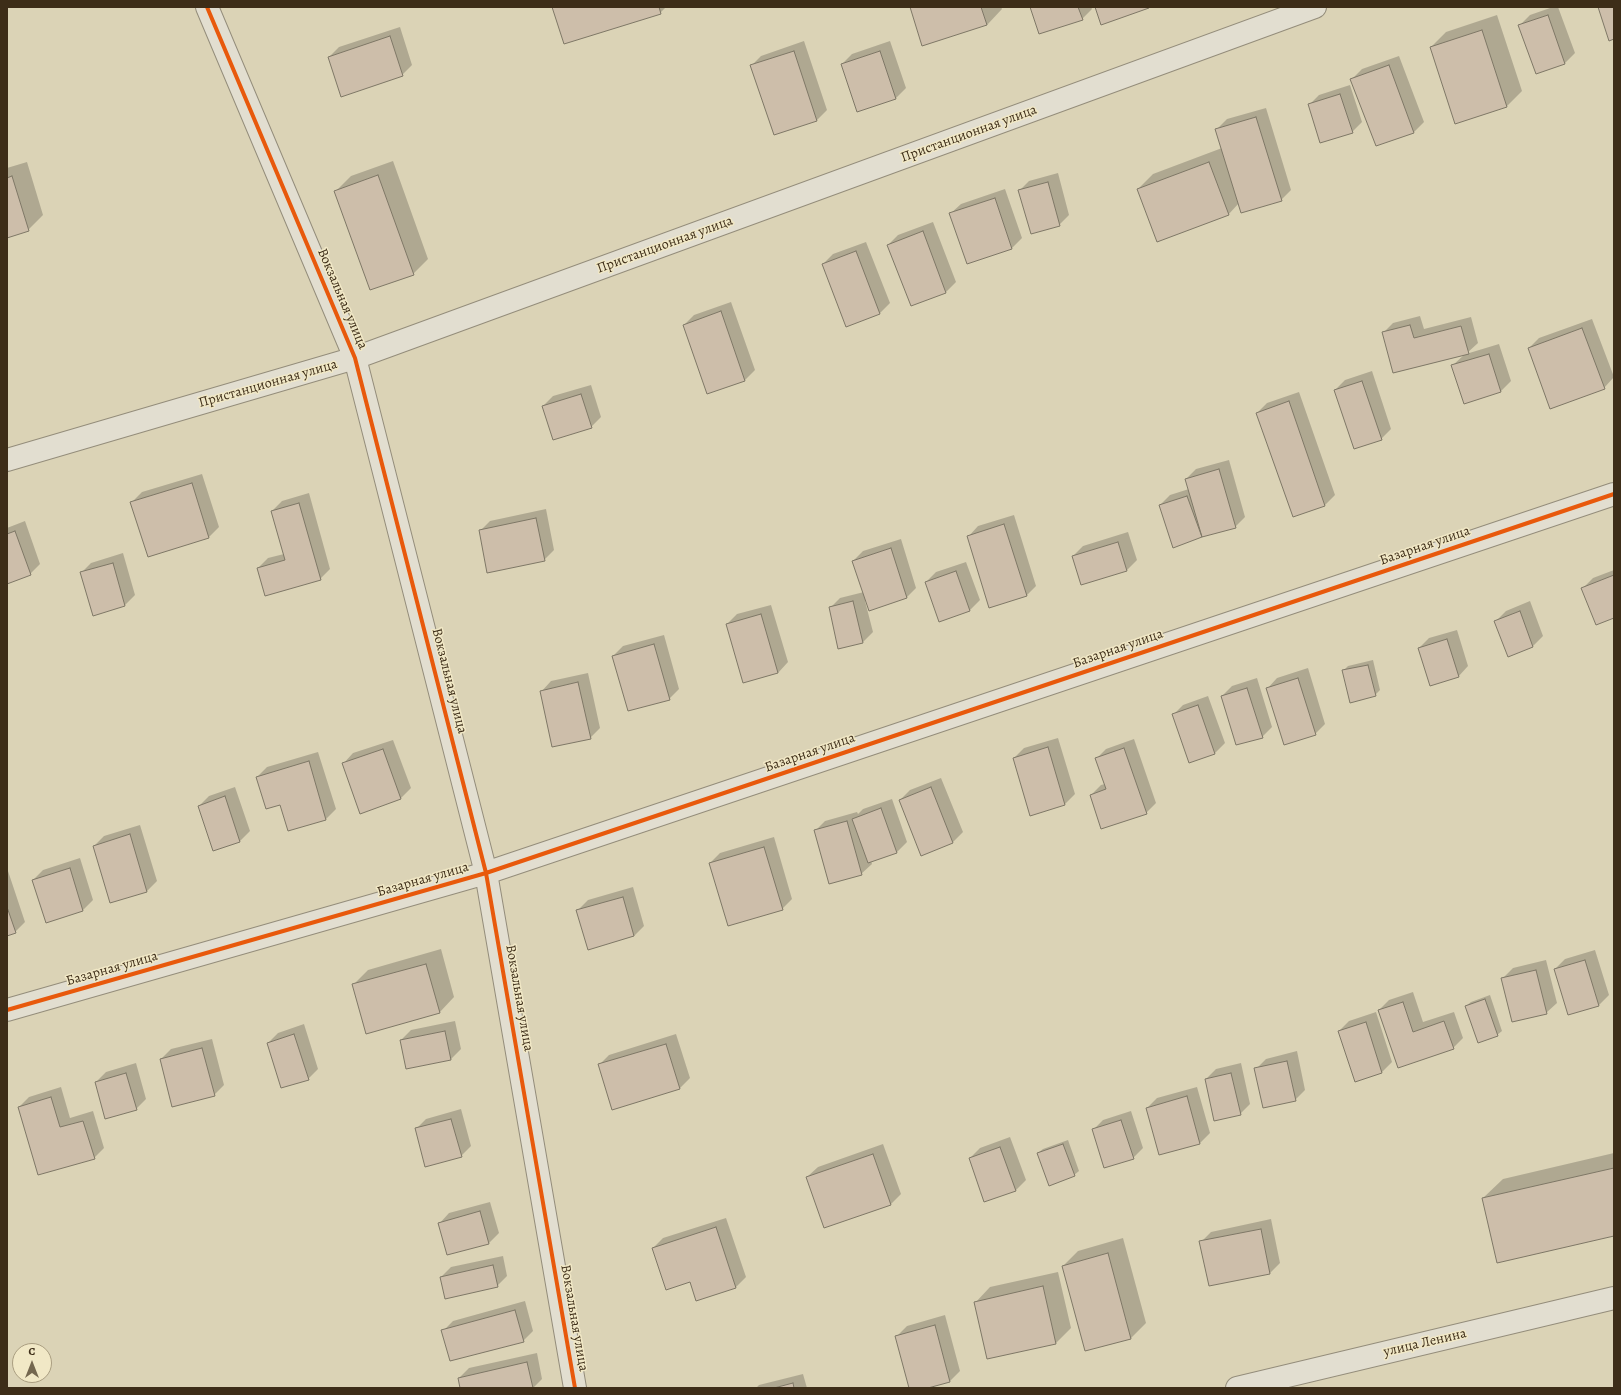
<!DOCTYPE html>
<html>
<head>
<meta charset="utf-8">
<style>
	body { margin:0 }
	#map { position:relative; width:1621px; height:1395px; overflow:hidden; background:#dbd3b6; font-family:Alegreya,serif }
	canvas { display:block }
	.frame { position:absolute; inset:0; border:8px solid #3d2d18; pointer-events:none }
	.north { position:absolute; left:12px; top:1343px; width:40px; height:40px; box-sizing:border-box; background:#f1e8c6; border:1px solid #a99d80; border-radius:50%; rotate:0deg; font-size:11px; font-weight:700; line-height:16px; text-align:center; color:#3d2d18 }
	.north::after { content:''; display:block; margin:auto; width:14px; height:18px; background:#74674f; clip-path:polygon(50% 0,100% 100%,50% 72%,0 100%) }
</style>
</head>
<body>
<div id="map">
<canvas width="1621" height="1395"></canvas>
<div class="frame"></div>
<div class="north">С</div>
</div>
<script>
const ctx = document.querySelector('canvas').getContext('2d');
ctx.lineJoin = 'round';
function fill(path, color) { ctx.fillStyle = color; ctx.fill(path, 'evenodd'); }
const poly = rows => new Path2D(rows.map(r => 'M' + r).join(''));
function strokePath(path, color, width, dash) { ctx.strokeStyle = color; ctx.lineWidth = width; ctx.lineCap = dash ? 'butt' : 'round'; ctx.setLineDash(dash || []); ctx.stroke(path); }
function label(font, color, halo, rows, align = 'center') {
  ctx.font = font + ' Alegreya,serif'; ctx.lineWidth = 3; ctx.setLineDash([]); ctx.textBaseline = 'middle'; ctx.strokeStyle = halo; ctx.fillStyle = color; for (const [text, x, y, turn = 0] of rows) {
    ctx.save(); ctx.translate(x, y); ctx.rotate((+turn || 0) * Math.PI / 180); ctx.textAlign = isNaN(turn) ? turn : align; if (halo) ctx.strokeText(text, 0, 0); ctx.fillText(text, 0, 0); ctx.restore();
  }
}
const shadow = poly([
	[553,7,666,7,660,13],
	[911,7,1001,7,1002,9,987,25],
	[1031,7,1091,7,1092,9,1082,19],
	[1553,7,1558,7,1575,53,1565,63,1520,25,1530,15],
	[1497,15,1522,91,1507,106,1455,122,1431,47,1446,32],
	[400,27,412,65,402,75,329,57,339,47],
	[804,41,827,110,817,120,774,134,751,66,761,56],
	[890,41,906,88,896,98,858,111,842,64,852,54],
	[1399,56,1424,122,1414,132,1376,145,1352,79,1362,69],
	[1350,85,1362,122,1352,132,1309,105,1319,95],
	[1266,108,1291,190,1281,200,1239,203,1228,215,1138,189,1153,174,1222,148,1217,129,1227,119],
	[393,161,428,259,413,274,335,192,351,176],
	[27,162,43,215,28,230,7,237,7,168],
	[1058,173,1069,215,1059,225,1019,191,1029,181],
	[1005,189,1022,238,1012,248,968,263,950,214,961,204],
	[933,222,956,282,946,292,888,245,898,235],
	[866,242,890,303,880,313,847,326,823,264,833,254],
	[731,302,755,370,745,380,684,325,694,315],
	[1420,316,1424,329,1471,317,1478,343,1466,354,1499,344,1511,381,1501,391,1452,366,1465,354,1383,333,1393,323],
	[1592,319,1614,377,1604,388,1529,348,1539,338],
	[1372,371,1391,429,1381,439,1335,390,1345,380],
	[591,385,601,417,591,427,543,406,553,396],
	[1299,392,1335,495,1325,505,1293,516,1257,413,1267,403],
	[1229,460,1245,517,1235,527,1202,536,1160,505,1170,495,1189,489,1186,479,1196,469],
	[202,474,219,527,209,537,148,556,132,502,142,492],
	[309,493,330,569,320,579,258,568,268,558,284,554,272,511,282,501],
	[546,509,554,550,544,560,480,531,490,521],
	[1014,515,1036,586,1026,596,968,537,978,526],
	[25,521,40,564,30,574,7,583,7,528],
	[1128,532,1137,560,1127,570,1081,584,1073,556,1083,546],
	[901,539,916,588,906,598,865,601,873,632,863,642,830,608,840,598,864,592,853,561,863,551],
	[123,553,135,595,125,605,81,573,91,563],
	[966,562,980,600,970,610,926,582,936,572],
	[1614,570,1614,617,1583,588,1593,578],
	[1530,601,1543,636,1533,646,1509,655,1496,621,1506,611],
	[771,605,788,662,778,673,727,624,737,614],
	[1457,630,1468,666,1458,677,1419,648,1429,638],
	[664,635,679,689,669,699,613,656,623,646],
	[1373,660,1380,690,1375,695,1343,671,1348,666],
	[1308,668,1325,724,1315,734,1267,689,1277,678],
	[588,673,600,728,590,738,541,692,551,681],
	[1257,678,1272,727,1262,737,1222,696,1232,686],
	[1208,696,1225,743,1215,753,1190,762,1173,715,1183,705],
	[1058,738,1075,794,1065,804,1014,758,1024,748],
	[1134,739,1156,803,1146,813,1091,795,1101,785,1105,784,1096,759,1106,749],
	[393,740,411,788,401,798,343,764,353,753],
	[318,752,336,809,326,819,280,804,257,777,267,767],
	[941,778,963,832,953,842,900,800,910,790],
	[235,787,250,831,240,841,214,850,199,806,209,796],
	[892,799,907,842,897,852,871,861,872,864,861,874,815,831,825,821,857,812,858,814,863,809],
	[140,825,157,881,147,891,94,846,104,836],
	[774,837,792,899,782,909,710,863,720,853],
	[80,858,93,900,83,910,33,880,43,870],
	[7,868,25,922,15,932,7,935],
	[633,887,644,926,634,936,588,949,578,910,588,900],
	[441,949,454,997,439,1013,353,985,368,970],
	[1595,950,1609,995,1599,1005,1555,969,1565,959],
	[1546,960,1557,1003,1546,1013,1503,978,1513,968],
	[1413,992,1423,1022,1454,1012,1463,1038,1453,1048,1399,1066,1379,1010,1389,1000],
	[1490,995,1502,1031,1497,1035,1466,1006,1471,1002],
	[1376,1012,1392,1062,1382,1072,1355,1080,1339,1031,1349,1021],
	[455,1021,461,1049,451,1059,401,1040,411,1030],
	[304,1024,318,1069,308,1079,268,1043,278,1033],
	[676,1034,690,1078,680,1088,613,1109,599,1065,609,1055],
	[212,1039,224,1085,214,1095,161,1059,171,1049],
	[1297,1051,1305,1090,1295,1100,1256,1069,1266,1059],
	[136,1063,146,1099,136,1109,96,1082,106,1072],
	[1241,1063,1250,1104,1240,1114,1206,1079,1216,1069],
	[61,1087,70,1118,93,1111,104,1148,94,1158,19,1107,29,1097],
	[1197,1087,1210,1133,1200,1143,1147,1108,1157,1098],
	[461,1109,471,1146,461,1156,416,1129,426,1119],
	[1131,1111,1143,1148,1133,1158,1093,1130,1103,1120],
	[1010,1137,1026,1180,1016,1190,970,1158,980,1148],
	[1068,1140,1079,1171,1074,1175,1038,1153,1043,1149],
	[883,1144,901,1194,891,1204,825,1227,807,1177,818,1167],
	[1614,1153,1614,1235,1483,1198,1503,1179],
	[490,1202,499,1233,489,1243,448,1254,439,1224,449,1213],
	[726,1218,746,1277,736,1287,691,1281,653,1248,663,1238],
	[1271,1219,1280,1263,1270,1273,1209,1285,1201,1242,1211,1232],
	[1123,1238,1146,1323,1131,1338,1086,1350,1063,1266,1078,1251],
	[503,1256,507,1276,497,1286,441,1277,451,1267],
	[1058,1272,1071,1328,1056,1343,975,1303,990,1287],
	[525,1301,533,1331,523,1341,443,1331,453,1321],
	[945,1315,960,1371,950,1381,924,1388,911,1388,897,1336,907,1326],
	[537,1353,542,1379,533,1388,461,1388,459,1378,469,1368],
	[803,1374,807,1388,756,1388,759,1385]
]);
const building = poly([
	[552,7,659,7,661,14,564,44,552,7],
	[910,7,981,7,987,25,922,46,910,7],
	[1030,7,1078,7,1083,20,1039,34,1030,7],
	[1095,7,1148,7,1149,8,1101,25,1095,7],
	[1598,7,1614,7,1614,39,1609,41,1598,7],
	[1548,15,1565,64,1536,74,1518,25,1548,15],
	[1482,30,1507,107,1455,124,1430,47,1482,30],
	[390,36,403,76,341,97,328,57,390,36],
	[794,51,817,121,774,135,750,65,794,51],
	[880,51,896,99,857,112,841,64,880,51],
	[1389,65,1414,133,1376,146,1350,79,1389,65],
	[1340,94,1353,133,1320,143,1308,104,1340,94],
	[1256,117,1282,201,1241,213,1215,129,1256,117],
	[1209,162,1229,215,1157,242,1137,189,1209,162],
	[378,175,414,275,370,290,334,191,378,175],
	[12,176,29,231,7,238,7,178,12,176],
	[1048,182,1060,226,1031,234,1018,190,1048,182],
	[995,198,1012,249,967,264,949,213,995,198],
	[923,231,946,293,911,306,887,245,923,231],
	[856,251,880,314,846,327,822,264,856,251],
	[721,311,745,381,707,394,683,325,721,311],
	[1410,325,1414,338,1461,326,1469,354,1393,373,1382,332,1410,325],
	[1582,328,1605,389,1550,409,1528,348,1582,328],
	[1489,354,1501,392,1464,404,1451,365,1489,354],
	[1362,381,1382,440,1354,449,1334,390,1362,381],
	[581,394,592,428,553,440,542,406,581,394],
	[1289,401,1325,506,1293,517,1256,413,1289,401],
	[1219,469,1236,528,1202,537,1185,479,1219,469],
	[192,483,209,538,148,557,130,502,192,483],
	[1187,496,1202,537,1173,548,1159,505,1187,496],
	[299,503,321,580,265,596,257,568,285,560,271,511,299,503],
	[536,518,545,561,487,573,479,530,536,518],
	[1004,524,1027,596,989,608,967,536,1004,524],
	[15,531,31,575,7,584,7,534,15,531],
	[1118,542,1127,571,1081,585,1072,556,1118,542],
	[891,548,907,598,869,611,852,561,891,548],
	[113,563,125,606,93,616,80,572,113,563],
	[956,571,970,611,939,622,925,582,956,571],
	[1614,575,1614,618,1596,625,1581,588,1614,575],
	[853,601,863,643,838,649,829,607,853,601],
	[1520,611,1533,647,1508,657,1494,621,1520,611],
	[761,614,778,673,743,683,726,624,761,614],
	[1447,639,1459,677,1430,686,1418,648,1447,639],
	[654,644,670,700,628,711,612,656,654,644],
	[1368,665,1376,696,1350,703,1342,670,1368,665],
	[1298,678,1316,735,1284,745,1266,688,1298,678],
	[578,682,591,739,552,747,540,691,578,682],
	[1247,688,1263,738,1236,745,1221,696,1247,688],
	[1198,705,1215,754,1189,763,1172,714,1198,705],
	[1048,747,1065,805,1030,816,1013,758,1048,747],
	[1124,748,1147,814,1101,829,1090,795,1106,789,1095,758,1124,748],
	[383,749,401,799,360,814,342,763,383,749],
	[309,761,326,820,288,831,280,805,266,809,256,777,309,761],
	[931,787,953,843,921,856,899,800,931,787],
	[225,796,240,842,213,851,198,806,225,796],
	[881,808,897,853,868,863,852,819,881,808],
	[847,821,862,875,829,884,814,830,847,821],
	[130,834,147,892,110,903,93,846,130,834],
	[764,847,783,910,728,926,709,863,764,847],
	[70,868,83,911,46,923,32,880,70,868],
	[623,897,634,936,588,950,576,910,623,897],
	[7,907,16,933,7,936,7,907],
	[1585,960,1599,1006,1568,1015,1554,969,1585,960],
	[426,964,440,1013,366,1034,352,984,426,964],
	[1536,970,1547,1014,1512,1022,1501,978,1536,970],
	[1485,999,1498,1036,1478,1043,1465,1006,1485,999],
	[1403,1002,1413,1032,1444,1021,1454,1049,1398,1068,1378,1010,1403,1002],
	[1366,1022,1382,1073,1355,1082,1338,1031,1366,1022],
	[445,1031,451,1060,406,1069,400,1040,445,1031],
	[294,1034,309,1080,281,1088,267,1043,294,1034],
	[666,1044,680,1089,612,1110,598,1064,666,1044],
	[202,1048,215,1096,172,1107,160,1059,202,1048],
	[1287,1061,1296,1101,1263,1108,1254,1068,1287,1061],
	[126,1073,137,1110,105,1119,95,1082,126,1073],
	[1231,1073,1241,1115,1214,1121,1205,1079,1231,1073],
	[1187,1096,1200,1144,1159,1155,1146,1108,1187,1096],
	[51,1097,60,1127,83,1121,95,1159,38,1175,18,1107,51,1097],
	[451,1119,462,1157,425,1167,415,1128,451,1119],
	[1121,1120,1134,1159,1104,1168,1092,1129,1121,1120],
	[1063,1144,1075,1176,1049,1186,1037,1153,1063,1144],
	[1000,1147,1016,1191,984,1202,969,1158,1000,1147],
	[873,1154,891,1205,824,1228,806,1177,873,1154],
	[1614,1168,1614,1236,1497,1263,1482,1198,1614,1168],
	[480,1211,489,1244,447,1255,438,1223,480,1211],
	[716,1227,736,1288,696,1301,690,1282,666,1290,652,1248,716,1227],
	[1261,1229,1270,1274,1209,1286,1199,1241,1261,1229],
	[1108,1253,1131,1339,1085,1351,1062,1266,1108,1253],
	[493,1265,498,1287,445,1299,440,1277,493,1265],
	[1043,1286,1056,1344,987,1359,974,1302,1043,1286],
	[515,1310,524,1342,450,1361,441,1330,515,1310],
	[935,1325,950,1382,928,1388,909,1388,895,1336,935,1325],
	[527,1362,533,1388,460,1388,458,1378,527,1362],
	[793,1383,794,1388,774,1388,793,1383]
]);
const minor = poly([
	[207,7,355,358,486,873,575,1388],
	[7,460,355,358,1315,7],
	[7,1010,486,873,1614,494],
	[1237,1388,1614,1298]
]);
const cycleway = poly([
	[207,7,355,358,486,873,575,1388],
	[7,1010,486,873,1614,494]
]);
const streetNames = [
	["Пристанционная улица",969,134,-20],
	["Пристанционная улица",665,245,-20],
	["Вокзальная улица",342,299,67],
	["Пристанционная улица",268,384,-16],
	["Базарная улица",1425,546,-19],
	["Базарная улица",1118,649,-19],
	["Вокзальная улица",449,681,76],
	["Базарная улица",810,753,-19],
	["Базарная улица",423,880,-16],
	["Базарная улица",112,969,-16],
	["Вокзальная улица",519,998,80],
	["Вокзальная улица",574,1318,80],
	["улица Ленина",1425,1343,-13]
];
fill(shadow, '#0003');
fill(building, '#cdbeaa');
strokePath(building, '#7e7766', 1);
strokePath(minor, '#948d7b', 24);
strokePath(minor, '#e2ded0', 22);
strokePath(cycleway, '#e8590c', 4);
label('14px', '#3d2d18', '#f1e8c6', streetNames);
</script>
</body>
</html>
